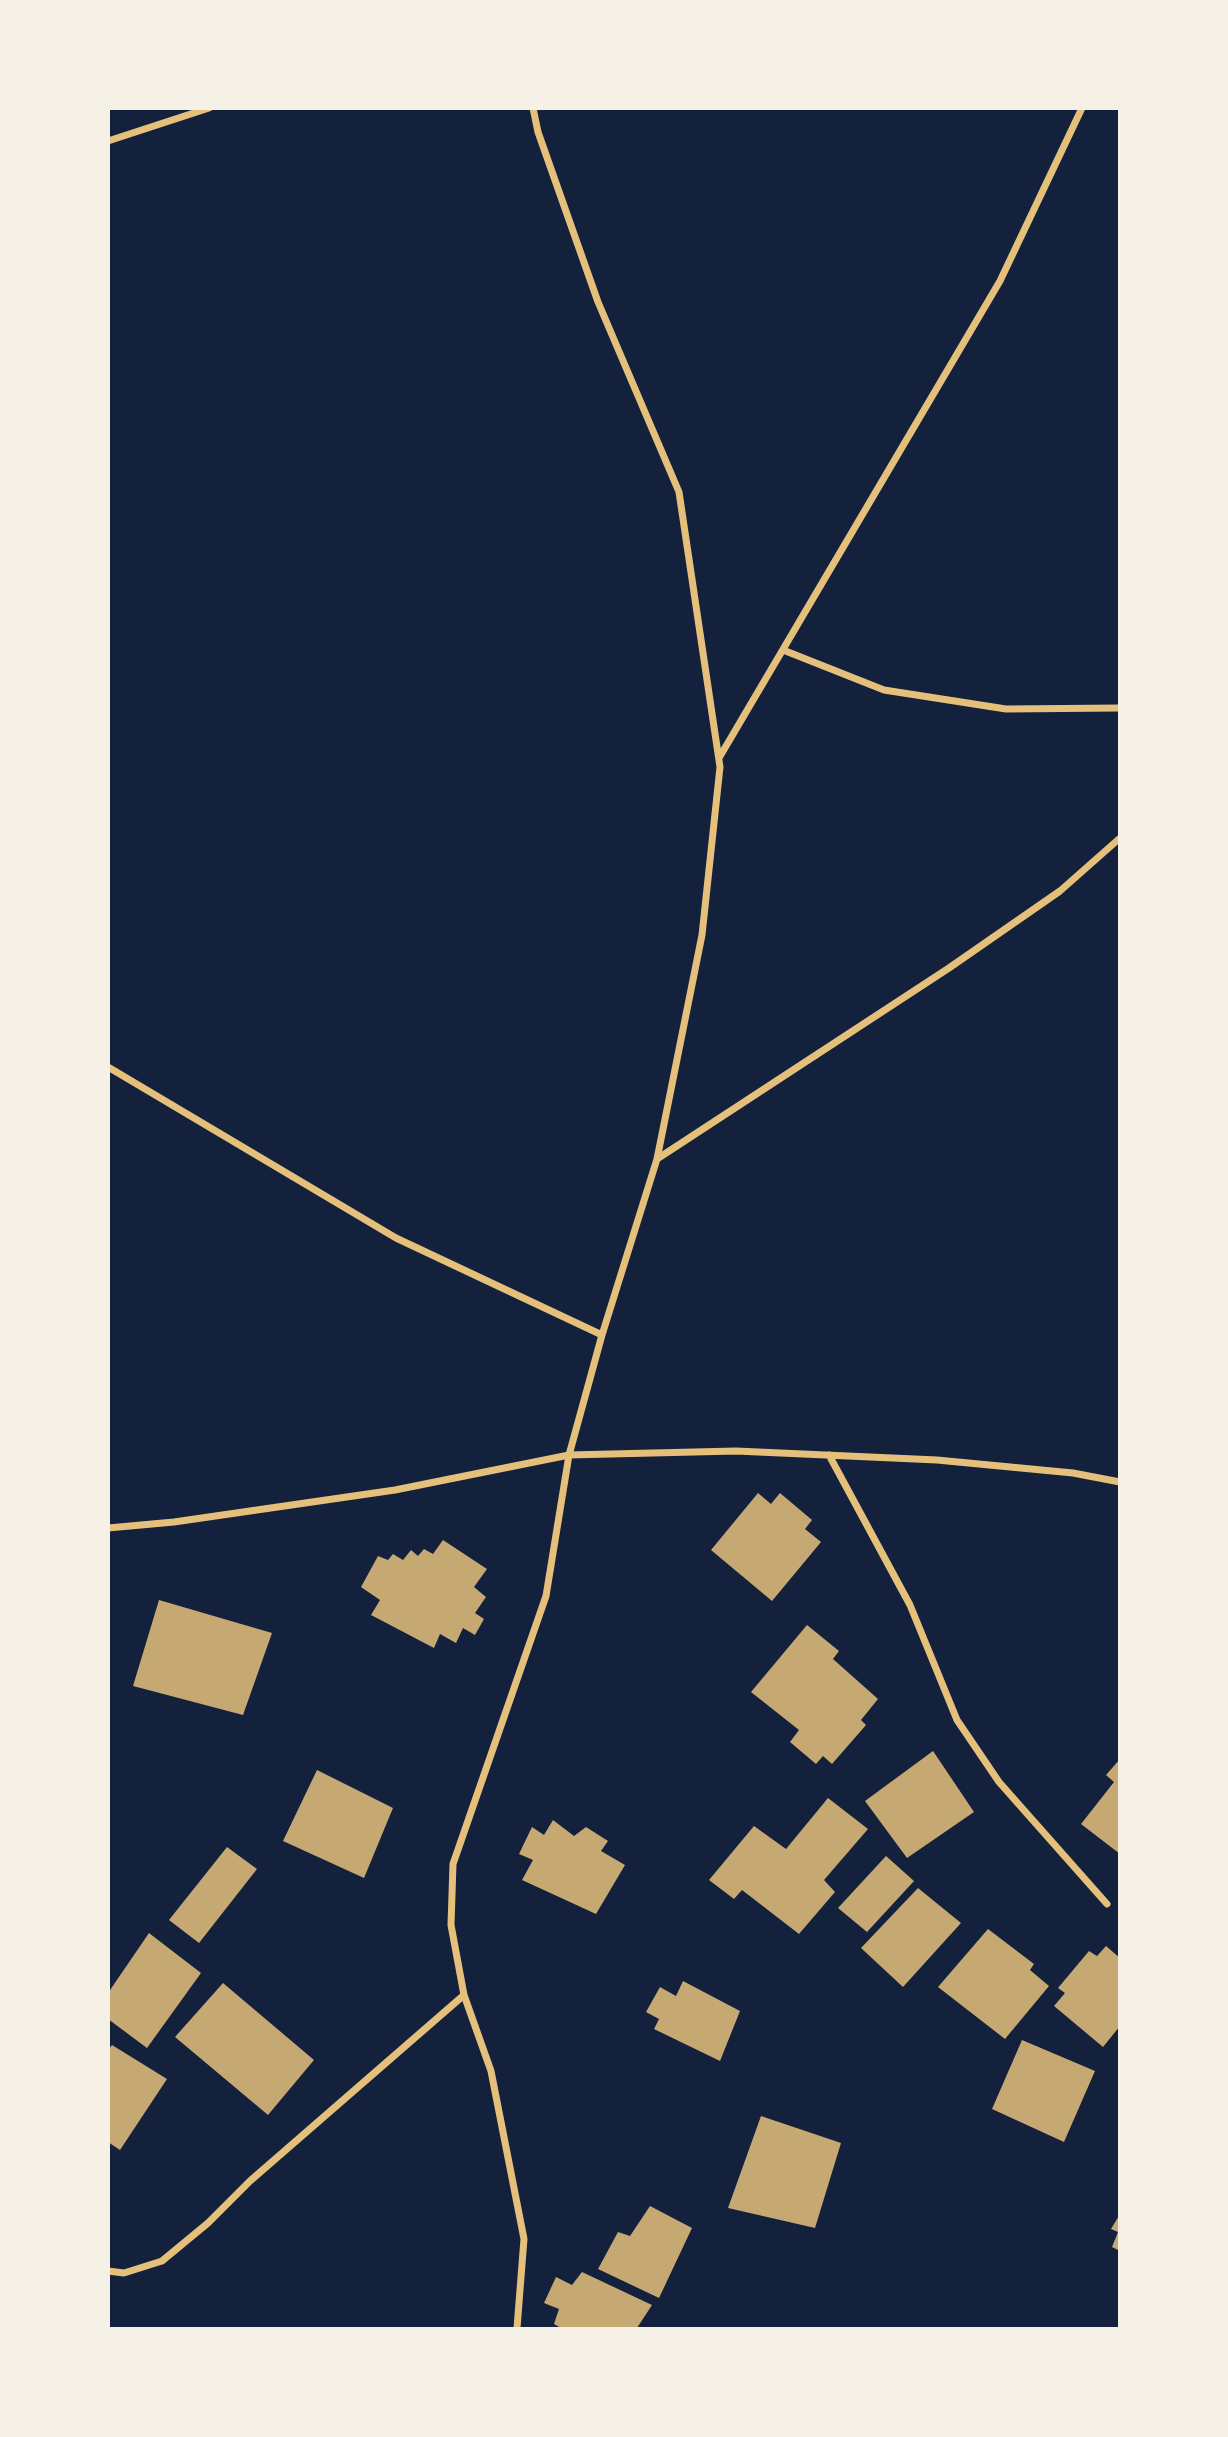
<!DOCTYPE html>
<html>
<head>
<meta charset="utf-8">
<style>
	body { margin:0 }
	#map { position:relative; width:1228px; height:2437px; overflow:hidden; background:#14213d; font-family:Lora,serif }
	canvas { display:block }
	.frame { position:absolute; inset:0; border:110px solid #f6f1e7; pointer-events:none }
</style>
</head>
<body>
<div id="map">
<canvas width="1228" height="2437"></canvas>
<div class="frame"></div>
</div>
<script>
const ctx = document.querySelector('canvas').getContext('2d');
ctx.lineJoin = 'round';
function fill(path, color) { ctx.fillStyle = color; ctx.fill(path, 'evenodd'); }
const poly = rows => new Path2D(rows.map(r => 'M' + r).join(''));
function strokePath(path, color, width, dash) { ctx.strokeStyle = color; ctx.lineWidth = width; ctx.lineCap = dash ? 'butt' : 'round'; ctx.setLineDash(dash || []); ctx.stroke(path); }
const building = poly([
	[758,1493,771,1504,780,1493,812,1520,805,1529,821,1542,772,1601,711,1550],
	[443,1540,487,1569,474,1587,486,1597,475,1613,484,1619,475,1635,463,1628,456,1643,440,1634,434,1648,371,1615,380,1600,361,1587,378,1556,388,1560,393,1554,403,1560,411,1550,418,1556,424,1549,433,1554],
	[159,1600,272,1633,243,1715,133,1686],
	[807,1625,839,1651,833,1659,878,1699,861,1720,866,1725,832,1764,823,1756,816,1764,790,1742,799,1730,751,1692],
	[933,1751,974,1812,907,1858,865,1801],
	[1120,1759,1120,1854,1081,1824,1114,1782,1106,1775],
	[317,1770,393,1808,364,1878,283,1841],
	[828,1798,868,1829,824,1880,835,1892,799,1934,742,1890,734,1899,709,1880,754,1826,786,1849],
	[553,1820,574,1836,586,1827,608,1841,601,1851,625,1865,596,1914,522,1880,533,1860,519,1854,532,1827,544,1835],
	[227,1847,257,1869,199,1943,169,1920],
	[886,1856,914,1881,867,1932,838,1908],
	[918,1888,961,1923,903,1987,861,1948],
	[988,1929,1034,1964,1030,1970,1049,1986,1005,2039,938,1987],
	[149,1933,201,1973,147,2048,108,2019,108,1993],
	[1106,1946,1120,1958,1120,2026,1103,2047,1054,2006,1065,1993,1058,1988,1089,1951,1097,1956],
	[683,1981,740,2011,720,2061,654,2029,659,2019,646,2012,660,1987,676,1996],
	[223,1983,314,2060,268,2115,175,2037],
	[1022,2040,1095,2071,1064,2142,992,2109],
	[112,2045,167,2079,120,2150,108,2142,108,2050],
	[761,2116,841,2143,815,2228,728,2208],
	[650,2206,692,2228,659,2298,598,2269,618,2232,630,2236],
	[1120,2214,1120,2251,1112,2247,1118,2232,1111,2229],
	[582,2272,652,2305,637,2328,561,2328,554,2324,559,2309,544,2303,556,2277,572,2285]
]);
const minor = poly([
	[533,108,538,132,598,302,679,492,720,767,702,935,657,1159,602,1335],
	[108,141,209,108],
	[783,650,884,690,1006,709,1120,708],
	[719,758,1000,281,1082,108],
	[108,1067,396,1238,602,1335,569,1455,546,1596,453,1864,451,1925,464,1995,491,2071,524,2239,517,2328],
	[657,1159,949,968,1060,891,1120,838],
	[829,1455,910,1605,957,1720,999,1782,1107,1904],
	[108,1528,174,1522,395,1490,569,1455,736,1451,937,1460,1073,1473,1120,1482],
	[108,2271,124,2273,162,2261,208,2223,250,2181,464,1995]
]);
fill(building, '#c6a872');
strokePath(minor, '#e5c07b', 7);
</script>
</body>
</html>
